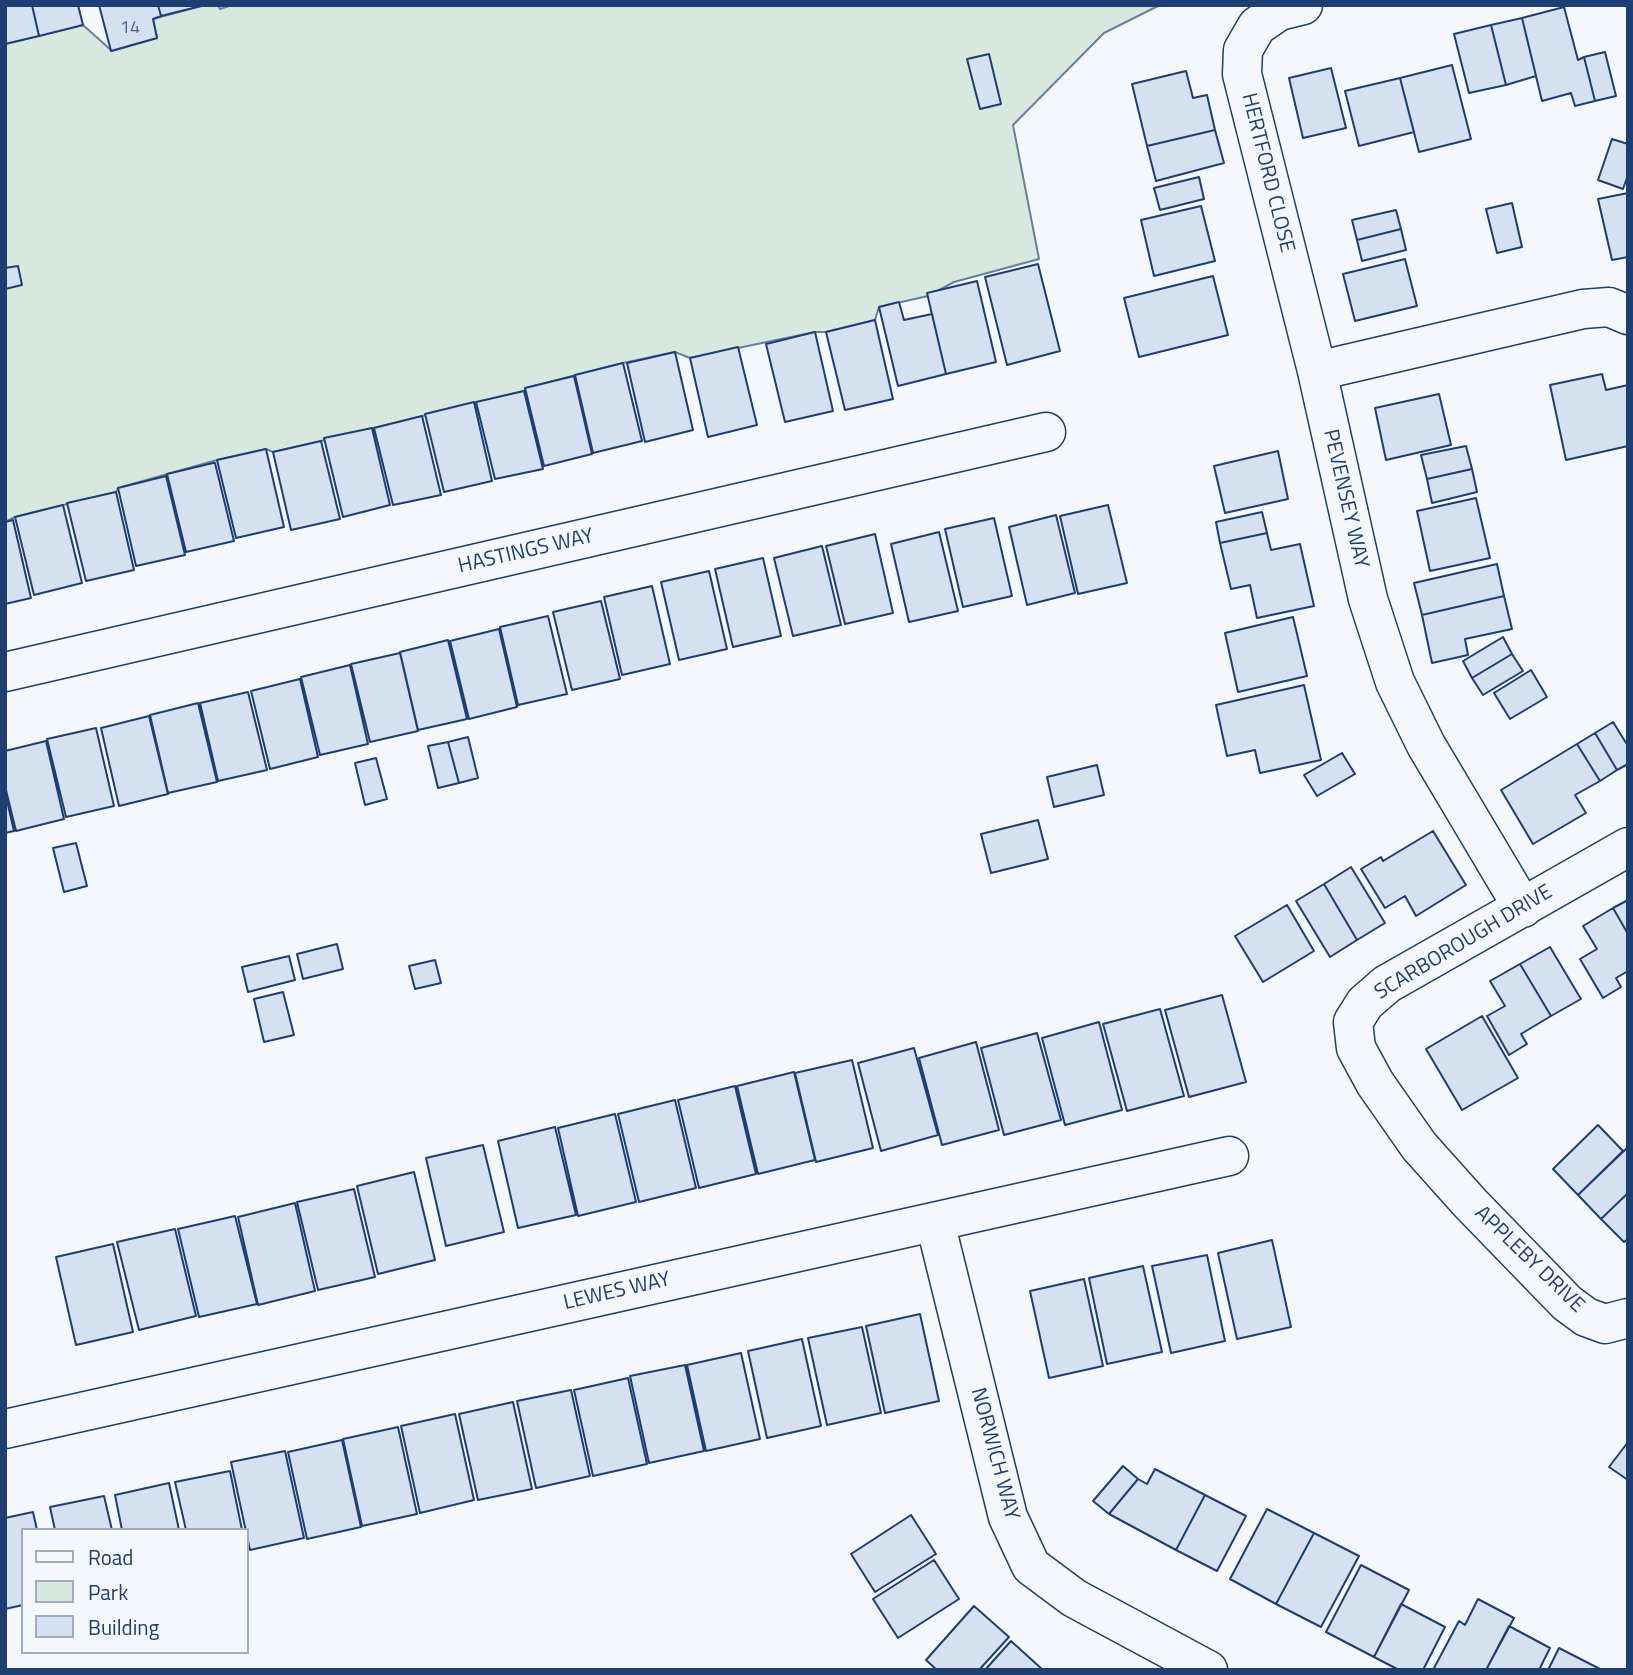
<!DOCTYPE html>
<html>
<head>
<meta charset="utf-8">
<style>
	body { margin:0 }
	#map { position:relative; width:1633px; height:1675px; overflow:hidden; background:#f4f7fb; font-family:"Titillium Web",sans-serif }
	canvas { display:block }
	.frame { position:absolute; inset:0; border:7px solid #1d3f73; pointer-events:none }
	.legend { position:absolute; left:21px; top:1528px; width:228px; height:126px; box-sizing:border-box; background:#f4f7fb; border:2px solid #9eadc5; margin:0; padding:9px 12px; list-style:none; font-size:21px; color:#1d3f73 }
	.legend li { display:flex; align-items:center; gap:14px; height:35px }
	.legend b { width:35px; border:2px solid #9eadc5 }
</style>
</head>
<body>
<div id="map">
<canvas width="1633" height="1675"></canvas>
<div class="frame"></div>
<ul class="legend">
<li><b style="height:9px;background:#f4f7fb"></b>Road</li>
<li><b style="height:19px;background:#d7e8df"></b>Park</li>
<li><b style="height:19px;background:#d5e0f0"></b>Building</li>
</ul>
</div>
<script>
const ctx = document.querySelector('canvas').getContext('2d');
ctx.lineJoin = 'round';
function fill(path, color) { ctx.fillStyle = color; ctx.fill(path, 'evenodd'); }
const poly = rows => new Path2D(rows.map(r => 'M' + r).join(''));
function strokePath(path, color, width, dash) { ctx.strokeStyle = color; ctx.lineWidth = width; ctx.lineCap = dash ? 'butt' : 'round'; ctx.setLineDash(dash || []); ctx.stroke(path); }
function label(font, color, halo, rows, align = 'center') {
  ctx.font = font + ' "Titillium Web",sans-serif'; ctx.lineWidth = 5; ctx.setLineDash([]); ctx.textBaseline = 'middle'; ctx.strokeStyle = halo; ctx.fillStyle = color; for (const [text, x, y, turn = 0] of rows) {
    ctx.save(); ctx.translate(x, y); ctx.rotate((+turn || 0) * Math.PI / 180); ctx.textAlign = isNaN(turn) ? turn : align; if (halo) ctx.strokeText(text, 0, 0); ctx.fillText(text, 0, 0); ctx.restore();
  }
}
const green = poly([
	[205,5,218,5,220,9,232,5,1160,5,1104,33,1013,125,1039,259,954,282,928,296,879,307,875,320,826,332,815,332,690,358,675,352,623,363,526,388,524,391,321,441,273,452,266,449,217,460,118,488,116,492,15,517,5,522,5,44,83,25,112,51,157,38,153,19,205,5]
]);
const building = poly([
	[5,5,32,5,39,36,5,44,5,5],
	[32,5,78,5,83,25,39,36,32,5],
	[99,5,158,5,161,16,153,19,157,38,111,51,99,5],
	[158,5,205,5,161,16,158,5],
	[1564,7,1578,60,1584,57,1595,101,1575,106,1571,93,1542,101,1522,18,1564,7],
	[1522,18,1536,76,1506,85,1491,25,1522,18],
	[1491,25,1506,85,1469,93,1454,34,1491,25],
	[1605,52,1616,96,1595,101,1584,57,1605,52],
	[989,54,1001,104,980,109,967,59,989,54],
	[1452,65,1471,139,1419,152,1400,78,1452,65],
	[1331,68,1346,128,1303,138,1289,78,1331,68],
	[1186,71,1193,98,1207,95,1215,130,1147,146,1132,84,1186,71],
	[1400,78,1414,132,1359,146,1345,91,1400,78],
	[1215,130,1224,163,1156,181,1147,146,1215,130],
	[1612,139,1628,144,1628,175,1623,189,1598,180,1612,139],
	[1199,177,1204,199,1160,210,1154,188,1199,177],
	[1628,193,1628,257,1612,260,1598,199,1628,193],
	[1512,203,1522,247,1497,253,1486,209,1512,203],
	[1201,206,1215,261,1154,276,1141,220,1201,206],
	[1396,210,1401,229,1357,240,1352,220,1396,210],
	[1401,229,1406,250,1362,261,1357,240,1401,229],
	[1405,259,1417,306,1355,321,1343,274,1405,259],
	[1038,264,1060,351,1007,365,985,277,1038,264],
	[18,266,22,285,5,289,5,268,18,266],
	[1213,276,1228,335,1139,357,1124,298,1213,276],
	[977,281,996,362,946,374,927,293,977,281],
	[899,302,904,320,932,314,946,374,898,386,879,307,899,302],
	[875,320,893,399,845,410,826,332,875,320],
	[815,332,833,411,785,422,766,344,815,332],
	[738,347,757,425,708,437,690,358,738,347],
	[675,352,693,430,645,442,627,363,675,352],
	[623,363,642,441,593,453,575,375,623,363],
	[1602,374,1606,390,1628,385,1628,446,1566,460,1550,385,1602,374],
	[574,376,592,454,544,466,525,388,574,376],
	[524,391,543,469,495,479,476,402,524,391],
	[1439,394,1451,445,1386,460,1375,408,1439,394],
	[474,402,492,481,444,492,425,414,474,402],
	[422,416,441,495,393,505,374,428,422,416],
	[372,428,390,505,343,517,324,438,372,428],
	[321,441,340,519,291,530,273,452,321,441],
	[1466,446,1472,469,1427,479,1421,455,1466,446],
	[266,449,284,527,236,538,217,460,266,449],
	[1278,451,1288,499,1225,513,1214,466,1278,451],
	[213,463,215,463,234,541,186,552,167,474,213,463],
	[1472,469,1477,492,1432,503,1427,479,1472,469],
	[166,476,185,555,136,566,118,488,166,476],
	[116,492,134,570,86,581,67,503,116,492],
	[1476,498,1490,558,1430,571,1417,511,1476,498],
	[63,505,82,583,34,595,15,517,63,505],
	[1108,505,1127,583,1078,594,1060,516,1108,505],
	[1262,512,1267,533,1220,543,1216,522,1262,512],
	[1056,515,1075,593,1027,605,1009,527,1056,515],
	[994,518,1012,596,963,607,945,529,994,518],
	[13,520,31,598,5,604,5,522,13,520],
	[939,532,958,611,909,622,891,544,939,532],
	[1267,533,1271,550,1300,544,1314,606,1257,618,1250,585,1231,589,1220,543,1267,533],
	[875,534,893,613,845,624,826,546,875,534],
	[822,546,841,625,793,636,774,558,822,546],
	[763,558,781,636,733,647,715,569,763,558],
	[1497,564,1504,596,1422,615,1414,583,1497,564],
	[709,571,727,649,679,660,661,582,709,571],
	[652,586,670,664,622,675,604,597,652,586],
	[1504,596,1512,629,1465,639,1468,655,1432,663,1422,615,1504,596],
	[601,601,620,679,572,690,553,612,601,601],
	[548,616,567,694,518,705,500,627,548,616],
	[1293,617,1307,676,1238,692,1225,633,1293,617],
	[499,629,517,707,469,719,450,641,499,629],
	[1503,637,1512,654,1472,678,1463,661,1503,637],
	[448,640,467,719,418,730,400,652,448,640],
	[400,653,418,731,370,742,351,664,400,653],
	[1512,654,1523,671,1483,695,1472,678,1512,654],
	[350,665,368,744,320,755,301,677,350,665],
	[1531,670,1547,697,1510,719,1494,693,1531,670],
	[300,679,318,757,270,769,251,691,300,679],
	[1304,685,1321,760,1260,773,1255,750,1227,756,1216,705,1304,685],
	[248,692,267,770,218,781,200,703,248,692],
	[198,703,217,782,168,793,150,715,198,703],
	[149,716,168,794,119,806,101,728,149,716],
	[1613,722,1628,746,1628,764,1617,770,1595,733,1613,722],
	[96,728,114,806,66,817,47,739,96,728],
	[1595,733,1617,770,1600,781,1577,744,1595,733],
	[468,737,478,778,459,783,448,742,468,737],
	[46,741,64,819,16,831,5,786,5,751,46,741],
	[448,742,459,783,438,788,428,746,448,742],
	[1577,744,1600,781,1575,795,1586,813,1533,844,1501,790,1577,744],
	[1342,753,1355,774,1317,796,1304,775,1342,753],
	[376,758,387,799,365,805,355,763,376,758],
	[1097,765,1104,795,1054,807,1047,777,1097,765],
	[5,792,14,831,5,833,5,792],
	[1038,820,1048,859,991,873,981,834,1038,820],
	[1433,831,1466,885,1416,916,1405,896,1385,908,1361,869,1381,857,1383,861,1433,831],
	[76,843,87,886,64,892,53,848,76,843],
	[1351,867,1385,923,1357,940,1324,884,1351,867],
	[1324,884,1357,940,1330,957,1296,901,1324,884],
	[1628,900,1628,934,1613,908,1628,900],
	[1287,905,1314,951,1263,982,1235,936,1287,905],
	[1613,908,1628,934,1628,971,1616,978,1621,987,1603,998,1580,959,1597,949,1583,926,1613,908],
	[337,944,343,969,303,979,297,954,337,944],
	[1550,947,1581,999,1551,1016,1520,964,1550,947],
	[289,956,295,980,248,992,242,967,289,956],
	[435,960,441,983,415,989,409,966,435,960],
	[1520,964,1551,1016,1521,1034,1527,1044,1509,1055,1487,1016,1505,1006,1490,981,1520,964],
	[283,992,294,1035,264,1042,254,999,283,992],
	[1222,995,1246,1082,1189,1097,1165,1010,1222,995],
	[1160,1009,1184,1096,1127,1111,1103,1024,1160,1009],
	[1482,1016,1518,1078,1462,1110,1426,1049,1482,1016],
	[1099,1022,1122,1110,1065,1125,1042,1038,1099,1022],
	[1037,1033,1061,1120,1004,1135,981,1048,1037,1033],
	[976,1042,999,1130,942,1145,919,1058,976,1042],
	[914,1048,938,1135,881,1151,858,1063,914,1048],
	[852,1060,873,1148,816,1162,795,1073,852,1060],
	[794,1072,815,1160,758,1174,737,1086,794,1072],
	[735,1086,756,1174,699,1188,678,1100,735,1086],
	[675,1100,696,1188,639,1202,618,1114,675,1100],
	[615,1114,636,1202,578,1216,558,1128,615,1114],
	[1598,1125,1623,1151,1578,1195,1553,1169,1598,1125],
	[555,1127,576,1215,518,1228,498,1141,555,1127],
	[483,1145,504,1232,446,1246,426,1158,483,1145],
	[1628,1147,1628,1193,1601,1219,1578,1195,1628,1147],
	[414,1172,435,1260,378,1274,357,1186,414,1172],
	[354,1189,375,1277,318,1290,297,1202,354,1189],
	[1628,1193,1628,1239,1624,1242,1601,1219,1628,1193],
	[295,1203,315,1291,258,1305,238,1217,295,1203],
	[235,1216,257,1304,199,1317,178,1229,235,1216],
	[175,1229,196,1316,139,1330,117,1242,175,1229],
	[1272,1240,1291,1327,1237,1339,1218,1253,1272,1240],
	[113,1244,133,1332,76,1345,56,1257,113,1244],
	[1207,1255,1225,1341,1171,1353,1152,1266,1207,1255],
	[1143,1266,1162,1352,1107,1364,1089,1278,1143,1266],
	[1084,1279,1103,1366,1049,1378,1030,1291,1084,1279],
	[920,1314,939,1401,885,1413,866,1326,920,1314],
	[862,1327,881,1413,827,1425,808,1338,862,1327],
	[802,1339,821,1426,767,1438,748,1351,802,1339],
	[741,1353,760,1439,706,1451,687,1365,741,1353],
	[685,1365,704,1451,649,1463,630,1376,685,1365],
	[628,1378,647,1464,593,1476,574,1390,628,1378],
	[571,1390,590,1476,536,1488,517,1401,571,1390],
	[513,1402,532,1489,478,1500,459,1414,513,1402],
	[455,1414,474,1500,420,1513,401,1426,455,1414],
	[398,1427,417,1514,362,1526,343,1439,398,1427],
	[342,1440,361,1527,307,1539,288,1452,342,1440],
	[1628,1442,1628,1480,1609,1467,1628,1442],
	[285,1451,304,1538,250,1550,231,1462,285,1451],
	[1123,1466,1138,1479,1109,1514,1093,1501,1123,1466],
	[1155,1469,1205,1495,1176,1550,1109,1514,1138,1479,1147,1484,1155,1469],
	[230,1471,242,1530,186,1530,175,1482,230,1471],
	[169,1483,179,1530,122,1530,115,1495,169,1483],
	[1205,1495,1246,1516,1217,1571,1176,1550,1205,1495],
	[104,1496,112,1530,55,1530,50,1507,104,1496],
	[1267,1509,1314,1533,1276,1604,1230,1579,1267,1509],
	[33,1512,37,1530,23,1530,23,1605,5,1609,5,1518,33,1512],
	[911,1515,936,1554,875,1592,851,1554,911,1515],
	[1314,1533,1359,1556,1321,1627,1276,1604,1314,1533],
	[934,1560,959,1599,898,1638,873,1599,934,1560],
	[1361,1565,1409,1590,1374,1657,1326,1632,1361,1565],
	[1478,1599,1514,1618,1486,1670,1433,1670,1459,1621,1465,1625,1478,1599],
	[1401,1604,1445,1627,1423,1670,1399,1670,1374,1657,1401,1604],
	[974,1606,1009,1637,979,1670,937,1670,926,1660,974,1606],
	[1509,1626,1550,1648,1539,1670,1486,1670,1509,1626],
	[1011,1641,1043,1670,985,1670,1011,1641],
	[1559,1648,1600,1669,1600,1670,1548,1670,1559,1648]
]);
const minor = poly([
	[1303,5,1279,11,1257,26,1243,50,1242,74,1317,371],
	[5,672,1046,432],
	[1628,847,1387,984,1365,1003,1353,1022,1356,1048,1375,1083,1419,1146,1470,1203,1567,1303,1586,1317,1605,1324,1628,1318],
	[1523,908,1426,745,1395,682,1368,599,1317,371,1583,309,1609,307,1628,315],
	[935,1222,1008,1517,1031,1566,1074,1598,1208,1670],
	[5,1429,1229,1156]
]);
const numberNames = [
	["14",130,29]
];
const streetNames = [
	["HERTFORD CLOSE",1267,173,76],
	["PEVENSEY WAY",1345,499,77],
	["HASTINGS WAY",526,552,-13],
	["SCARBOROUGH DRIVE",1464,943,-31],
	["APPLEBY DRIVE",1529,1260,44],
	["LEWES WAY",617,1292,-13],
	["NORWICH WAY",994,1454,75]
];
fill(green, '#d7e8df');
strokePath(green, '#687fa3', 2);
fill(building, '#d5e0f0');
strokePath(building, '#1d3f73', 2);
strokePath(minor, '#1d3f73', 41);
strokePath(minor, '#f4f7fb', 38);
label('18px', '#4b6792', null, numberNames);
label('21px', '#1d3f73', '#f4f7fb', streetNames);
</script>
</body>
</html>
